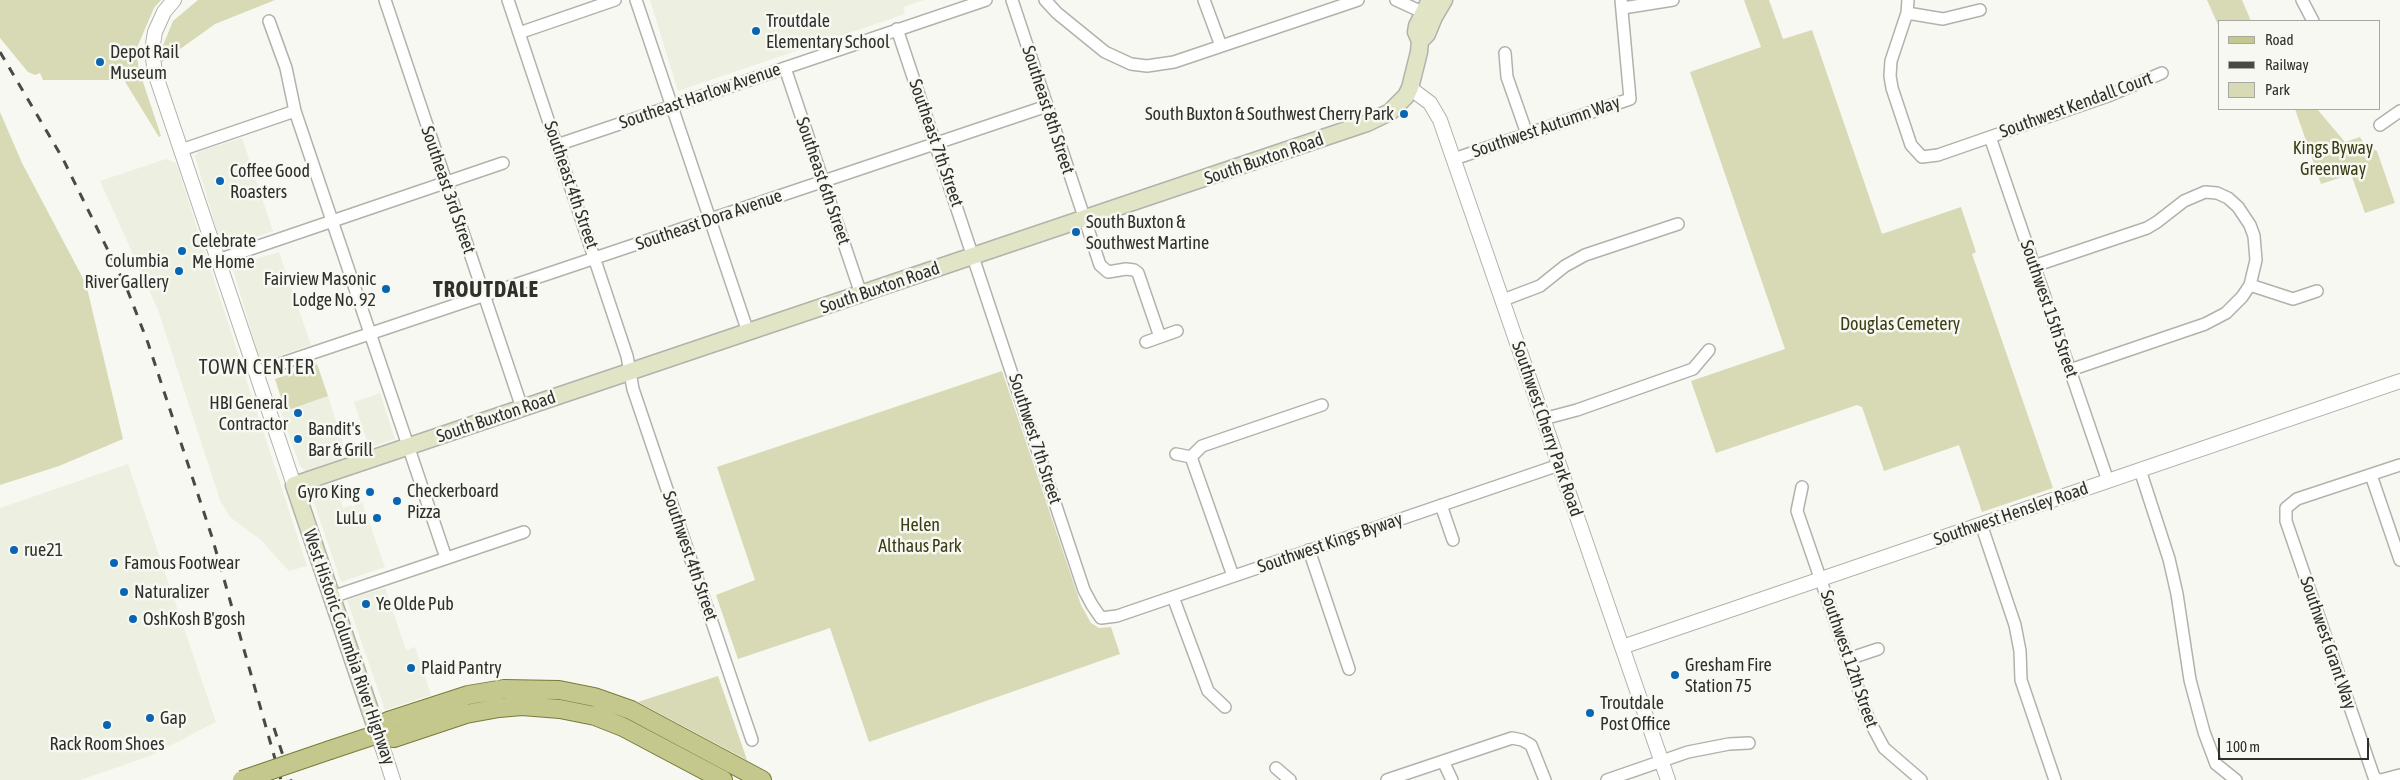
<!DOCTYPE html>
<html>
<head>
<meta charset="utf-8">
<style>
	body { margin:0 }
	#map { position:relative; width:2400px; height:780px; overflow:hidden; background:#f7f8f1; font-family:"Asap Condensed",sans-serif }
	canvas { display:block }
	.legend { position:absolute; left:2218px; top:20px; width:162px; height:90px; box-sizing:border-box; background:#f7f8f1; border:1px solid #a7a8a2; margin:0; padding:6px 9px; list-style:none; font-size:15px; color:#2f2f2c }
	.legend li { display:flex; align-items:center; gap:10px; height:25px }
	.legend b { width:25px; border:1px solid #a7a8a2 }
	.scale { position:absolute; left:2218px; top:738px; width:151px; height:22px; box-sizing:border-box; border:2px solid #2f2f2c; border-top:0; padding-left:6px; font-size:15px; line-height:18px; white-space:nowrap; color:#2f2f2c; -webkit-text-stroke:4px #f7f8f1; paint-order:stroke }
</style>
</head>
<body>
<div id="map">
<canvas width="2400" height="780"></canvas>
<ul class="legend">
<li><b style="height:6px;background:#c5c88c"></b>Road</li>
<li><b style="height:6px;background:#494945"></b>Railway</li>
<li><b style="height:14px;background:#d7dab5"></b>Park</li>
</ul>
<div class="scale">100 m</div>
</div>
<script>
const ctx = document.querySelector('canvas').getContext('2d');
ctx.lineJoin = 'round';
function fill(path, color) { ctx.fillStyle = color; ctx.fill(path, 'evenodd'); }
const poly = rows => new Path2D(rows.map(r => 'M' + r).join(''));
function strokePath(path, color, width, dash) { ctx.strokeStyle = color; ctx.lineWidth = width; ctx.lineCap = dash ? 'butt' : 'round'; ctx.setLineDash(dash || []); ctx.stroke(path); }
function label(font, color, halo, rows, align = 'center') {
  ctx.font = font + ' "Asap Condensed",sans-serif'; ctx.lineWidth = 5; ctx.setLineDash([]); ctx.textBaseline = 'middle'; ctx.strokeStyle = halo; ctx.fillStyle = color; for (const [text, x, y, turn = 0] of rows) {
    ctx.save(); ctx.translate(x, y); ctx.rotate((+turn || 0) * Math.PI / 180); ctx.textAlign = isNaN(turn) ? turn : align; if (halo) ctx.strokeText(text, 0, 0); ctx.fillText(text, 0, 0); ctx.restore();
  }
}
const built = poly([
	[650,0,924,0,903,7,905,14,678,91],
	[242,138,273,231,227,247,220,241,195,156,198,152],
	[166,159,176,163,307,566,289,571,261,540,230,517,220,500,158,310,100,181],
	[279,252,311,345,269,359,263,359,259,357,233,270,236,265],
	[380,393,395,439,369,448,354,402],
	[328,396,347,456,306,472,300,466,281,412],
	[128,464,216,722,150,756,80,780,0,780,0,508],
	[335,483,343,508,351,505,352,507,362,502,385,567,341,582,310,491],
	[385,588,406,650,415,647,431,695,385,710,347,600]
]);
const green = poly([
	[0,0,161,0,154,8,136,50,139,70,161,136,159,137,124,80,43,80,40,73,35,75,28,72,0,38],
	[198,0,275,0,215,24,162,62,162,48,173,21],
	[1744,0,1769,0,1783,39,1812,30,1882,234,1961,207,1976,252,1972,254,2053,488,1982,512,1959,445,1884,471,1862,407,1857,405,1716,453,1691,381,1785,349,1690,72,1761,47],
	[2207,0,2242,0,2251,21,2219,21,2219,27],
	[2295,109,2317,109,2345,142,2360,137,2365,145,2377,151,2395,203,2365,213,2351,174,2321,184],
	[0,112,22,163,86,284,123,439,59,466,0,485],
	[317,364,328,396,285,411,275,379],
	[1002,371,1081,605,1091,623,1099,628,1111,627,1120,654,869,742,830,628,738,659,716,595,755,580,717,467],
	[718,676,747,760,638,702]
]);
const minor = poly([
	[385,0,522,408],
	[508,0,627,356,633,389,752,740],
	[636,0,748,332],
	[1012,0,1100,265,1108,272,1126,269,1134,270,1138,273,1160,337],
	[1045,0,1057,13,1105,52,1131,64,1147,66,1174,62,1358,0],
	[1204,0,1221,46],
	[1396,0,1422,12],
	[1908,0,1907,13,1891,61,1890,76,1892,88,1911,145,1922,157,1938,155,2108,96,2162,73],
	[2302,0,2313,21],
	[1623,8,1673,0],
	[1907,13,1943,19,1980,10],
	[269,21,286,68,295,111,446,558],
	[897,29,1084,590,1092,605,1101,618,1117,616,1559,465],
	[519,33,615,0],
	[1505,53,1507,77,1527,134],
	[785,68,861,294],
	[2380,125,2400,111],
	[1990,137,2108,481],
	[557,145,986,0],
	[181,150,295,111],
	[1454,159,1630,99,1621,0],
	[218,260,503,163],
	[2034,266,2147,228,2157,222,2184,201,2205,192,2217,193,2228,198,2238,207,2250,225,2254,236,2256,260,2250,285,2242,297,2226,313,2205,324,2070,370],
	[2250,285,2293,299,2317,291],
	[1503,300,1540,286,1565,266,1585,255,1678,224],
	[1146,342,1177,331],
	[256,372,1047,106],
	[1543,419,1577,410,1693,369,1709,350],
	[1176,454,1191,457],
	[1191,457,1202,446,1322,405],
	[1191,457,1233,576],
	[2140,470,2169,559,2177,594,2190,680,2204,732,2216,764,2236,780],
	[2371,475,2400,560],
	[1802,487,1797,511,1869,720,1884,748,1921,780],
	[1441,505,1453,540],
	[1981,524,2015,625,2020,651,2021,680,2055,780],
	[1309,550,1349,669],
	[332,597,524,532],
	[1173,597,1208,691,1225,707],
	[1848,659,1878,649],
	[1443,761,1452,780],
	[1276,768,1290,780],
	[1387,780,1512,738,1522,740,1531,745,1545,780],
	[1607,780,1688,752,1729,744,1749,743],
	[2379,780,2374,777,2286,521,2286,508,2297,499,2400,465],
	[2381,780,2400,775]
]);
const tertiary = poly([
	[174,0,164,12,155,32,152,50,155,73,294,485],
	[1410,88,1430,103,1440,120,1668,780],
	[1622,647,2400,381],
	[378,734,393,780]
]);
const secondary = poly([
	[1420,41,1427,34,1434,17,1444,0],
	[378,734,294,485,1367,123,1390,112,1406,96,1410,88,1419,52,1420,41,1416,32,1417,26,1430,0]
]);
const primary = poly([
	[378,734,388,721,468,695,504,689,559,690,594,697,631,710,762,780],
	[378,734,394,738,466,714,499,708,522,706,560,709,595,716,623,727,723,780],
	[330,750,378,734]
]);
const rail = poly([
	[0,52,63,159,127,289,148,343,212,537,281,780],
	[274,728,291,780]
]);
const primaryBridge = poly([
	[242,780,330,750]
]);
const markers = [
	[756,31,5,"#0965b2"],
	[100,62,5,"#0965b2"],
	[1404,114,5,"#0965b2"],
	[220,181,5,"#0965b2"],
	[1076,232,5,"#0965b2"],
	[182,251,5,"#0965b2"],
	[179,271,5,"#0965b2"],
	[386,289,5,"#0965b2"],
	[298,413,5,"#0965b2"],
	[298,439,5,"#0965b2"],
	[370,492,5,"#0965b2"],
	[397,501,5,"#0965b2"],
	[377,518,5,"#0965b2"],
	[14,550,5,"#0965b2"],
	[114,563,5,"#0965b2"],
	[124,592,5,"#0965b2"],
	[366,604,5,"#0965b2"],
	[133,619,5,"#0965b2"],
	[411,668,5,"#0965b2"],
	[1675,675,5,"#0965b2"],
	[1590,713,5,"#0965b2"],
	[150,718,5,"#0965b2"],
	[107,725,5,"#0965b2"]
];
const poiNames = [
	["Troutdale",766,21],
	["Elementary School",766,42],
	["Depot Rail",110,52],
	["Museum",110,73],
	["South Buxton & Southwest Cherry Park",1394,114,"right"],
	["Coffee Good",230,171],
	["Roasters",230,192],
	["South Buxton &",1086,222],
	["Southwest Martine",1086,243],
	["Celebrate",192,241],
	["Me Home",192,262],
	["Columbia",169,261,"right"],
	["River Gallery",169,282,"right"],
	["Fairview Masonic",376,279,"right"],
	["Lodge No. 92",376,300,"right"],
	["HBI General",288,403,"right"],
	["Contractor",288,424,"right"],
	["Bandit's",308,429],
	["Bar & Grill",308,450],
	["Checkerboard",407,491],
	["Pizza",407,512],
	["Gyro King",360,492,"right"],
	["LuLu",367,518,"right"],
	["rue21",24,550],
	["Famous Footwear",124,563],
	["Naturalizer",134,592],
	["Ye Olde Pub",376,604],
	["OshKosh B'gosh",143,619],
	["Gresham Fire",1685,665],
	["Station 75",1685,686],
	["Plaid Pantry",421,668],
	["Troutdale",1600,703],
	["Post Office",1600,724],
	["Gap",160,718],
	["Rack Room Shoes",107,744,"center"]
];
const streetNames = [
	["Southeast Harlow Avenue",700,96,-19],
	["Southwest Kendall Court",2076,105,-20],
	["Southeast 8th Street",1048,110,72],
	["Southwest Autumn Way",1546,127,-19],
	["Southeast 7th Street",936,143,71],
	["South Buxton Road",1264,159,-19],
	["Southeast 6th Street",823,181,71],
	["Southeast 4th Street",571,185,71],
	["Southeast 3rd Street",448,190,71],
	["Southeast Dora Avenue",709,220,-19],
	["South Buxton Road",880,288,-19],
	["Southwest 15th Street",2049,309,71],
	["South Buxton Road",496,417,-19],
	["Southwest Cherry Park Road",1547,429,71],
	["Southwest 7th Street",1035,439,72],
	["Southwest Hensley Road",2011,514,-19],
	["Southwest Kings Byway",1330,543,-19],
	["Southwest 4th Street",690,556,71],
	["Southwest Grant Way",2328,643,71],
	["West Historic Columbia River Highway",349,647,71],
	["Southwest 12th Street",1849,659,71]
];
const parkNames = [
	["Kings Byway",2333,148],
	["Greenway",2333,169],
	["Douglas Cemetery",1900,324],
	["Helen",920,525],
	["Althaus Park",920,546]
];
const quarterNames = [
	["TOWN CENTER",257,368]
];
const districtNames = [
	["TROUTDALE",486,290]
];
fill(built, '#edefe0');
fill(green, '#d7dab5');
strokePath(minor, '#b2b2ac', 14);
strokePath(tertiary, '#b2b2ac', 16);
strokePath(secondary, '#b2b2ac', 19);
strokePath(primary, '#787b39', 20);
strokePath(minor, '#fff', 11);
strokePath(tertiary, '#fff', 14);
strokePath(secondary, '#e2e4c6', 16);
strokePath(primary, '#c5c88c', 18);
strokePath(rail, '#494945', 3, [9, 9]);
strokePath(primaryBridge, '#787b39', 20, []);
strokePath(primaryBridge, '#c5c88c', 18);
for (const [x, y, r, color] of markers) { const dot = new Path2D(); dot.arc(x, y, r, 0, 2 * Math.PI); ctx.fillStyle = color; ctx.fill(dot); strokePath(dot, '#f7f8f1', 2); }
label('18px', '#2f2f2c', '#f7f8f1', poiNames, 'left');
label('18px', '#2f2f2c', '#f7f8f1', streetNames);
label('18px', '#3b3c13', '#f7f8f1', parkNames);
ctx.letterSpacing = '1px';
label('20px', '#2f2f2c', '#f7f8f1', quarterNames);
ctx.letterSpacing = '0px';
ctx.letterSpacing = '1px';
label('bold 22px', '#2f2f2c', '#f7f8f1', districtNames);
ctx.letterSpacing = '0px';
</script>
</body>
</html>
